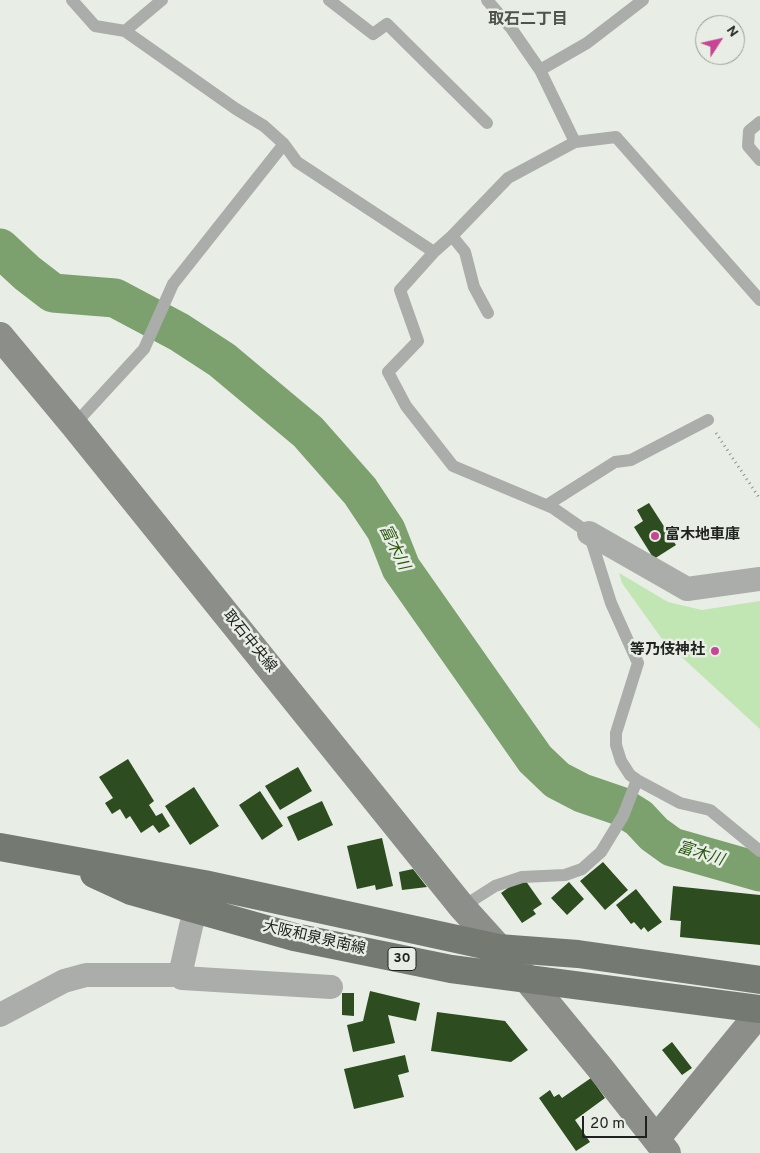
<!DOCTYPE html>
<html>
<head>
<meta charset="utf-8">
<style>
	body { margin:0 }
	#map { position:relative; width:760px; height:1153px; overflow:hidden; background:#e8eee5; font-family:Overpass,sans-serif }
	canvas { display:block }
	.north { position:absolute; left:695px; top:15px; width:50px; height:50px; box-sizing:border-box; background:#e8eee5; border:1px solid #989c96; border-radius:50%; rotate:55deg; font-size:14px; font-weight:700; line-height:20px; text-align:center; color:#1f221f }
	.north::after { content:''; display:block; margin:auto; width:18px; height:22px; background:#c54692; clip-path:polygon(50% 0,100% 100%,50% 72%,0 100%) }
	.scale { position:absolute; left:582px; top:1116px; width:65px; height:22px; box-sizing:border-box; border:2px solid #1f221f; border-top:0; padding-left:6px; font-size:15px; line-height:18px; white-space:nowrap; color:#1f221f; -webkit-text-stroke:4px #e8eee5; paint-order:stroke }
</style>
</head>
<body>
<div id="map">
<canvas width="760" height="1153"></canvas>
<div class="north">N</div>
<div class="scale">20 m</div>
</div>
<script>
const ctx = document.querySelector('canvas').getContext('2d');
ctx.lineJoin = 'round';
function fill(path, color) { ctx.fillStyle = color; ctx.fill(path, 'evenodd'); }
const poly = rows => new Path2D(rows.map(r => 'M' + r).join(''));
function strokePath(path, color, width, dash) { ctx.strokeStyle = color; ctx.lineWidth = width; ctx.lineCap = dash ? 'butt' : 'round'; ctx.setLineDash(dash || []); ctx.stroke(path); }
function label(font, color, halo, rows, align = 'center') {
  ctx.font = font + ' Overpass,"Noto Sans JP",sans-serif'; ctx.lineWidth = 5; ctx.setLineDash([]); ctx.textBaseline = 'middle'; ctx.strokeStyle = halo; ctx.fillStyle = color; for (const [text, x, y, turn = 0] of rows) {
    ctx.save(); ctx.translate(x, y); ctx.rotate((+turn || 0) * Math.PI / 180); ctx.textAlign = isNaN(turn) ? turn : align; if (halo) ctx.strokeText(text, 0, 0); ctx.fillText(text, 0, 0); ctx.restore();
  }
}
const green = poly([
	[619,573,668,602,702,610,760,601,760,729,662,639,622,583]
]);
const river = poly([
	[0,248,27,273,53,293,115,298,179,332,222,360,308,432,360,491,386,530,401,568,535,759,557,780,582,793,620,806,639,818,654,834,672,847,760,872]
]);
const building = poly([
	[649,503,676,545,654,559,634,527,643,521,637,510],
	[128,759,154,801,149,805,156,816,162,813,170,826,159,833,153,825,141,833,130,816,126,819,120,809,112,814,105,803,113,798,99,777],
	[298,767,312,791,280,810,265,786],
	[194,787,219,826,190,845,165,806],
	[260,791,283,826,262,840,239,805],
	[322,801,333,825,298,841,287,817],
	[382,838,393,886,376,890,375,885,357,889,347,846],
	[603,862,628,890,605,910,580,881],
	[413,869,427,887,402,890,399,872],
	[523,877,542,904,533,910,536,914,522,923,501,893],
	[569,882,584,899,567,915,551,898],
	[673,886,760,895,760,945,680,937,681,921,670,920],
	[636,889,662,922,648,932,644,927,641,930,634,922,631,924,616,905],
	[370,991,420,1003,416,1021,388,1015,395,1043,353,1052,347,1025,363,1021],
	[342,993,354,993,354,1016,342,1015],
	[437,1012,505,1021,528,1050,511,1062,431,1051],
	[672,1042,692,1068,682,1075,662,1050],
	[405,1055,409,1072,398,1075,404,1097,354,1109,344,1069],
	[591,1078,605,1098,575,1120,590,1142,576,1151,539,1098,550,1090,554,1097,559,1094,562,1098]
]);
const path = poly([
	[716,433,760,499]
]);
const lane = poly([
	[72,0,95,26,125,31,236,109,264,126,284,144,297,162,434,252],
	[329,0,373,34,387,24,487,123],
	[487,0,511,28,540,70,575,142],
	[125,31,162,0],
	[540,70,587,43,643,0],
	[760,122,749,131,748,146,760,160],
	[452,236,465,252,474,287,488,313],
	[760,300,616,137,575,142,508,178,452,236,434,252,400,290,418,341,388,372,406,406,453,466,553,508,589,533,611,603,638,663,616,733,616,745,621,761,630,775,637,780,680,803,710,810,760,851],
	[74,425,144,349,173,284,284,144],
	[547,505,615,462,631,460,708,420],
	[462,907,495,886,522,877,565,875,582,869,601,852,623,816,637,780]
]);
const street = poly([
	[589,533,687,589,760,579],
	[180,975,191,926,201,893],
	[0,1015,64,981,86,975,180,975,182,978,331,987]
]);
const secondary = poly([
	[0,336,74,425,462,907,526,978,600,1068,667,1153],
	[656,1139,760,1012]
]);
const primary = poly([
	[0,847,204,884,498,948,578,954,760,980],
	[94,874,131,891,294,937,451,969,760,1009]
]);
const markers = [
	[655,536,5,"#c54692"],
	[715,651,5,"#c54692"]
];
const shields = [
	[402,959,28]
];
const shieldNames = [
	["30",402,959]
];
const poiNames = [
	["富木地車庫",665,536],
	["等乃伎神社",705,651,"right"]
];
const streetNames = [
	["取石中央線",249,642,51],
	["大阪和泉泉南線",314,939,13]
];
const neighbourhoodNames = [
	["取石二丁目",528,21]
];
const waterNames = [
	["富木川",393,548,64],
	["富木川",700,855,17]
];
fill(green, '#c1e5b3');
strokePath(river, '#7da06f', 39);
fill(building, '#2d4c1f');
strokePath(path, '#8c918b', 3, [1, 4]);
strokePath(lane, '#aaada9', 12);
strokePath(street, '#aaada9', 24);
strokePath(secondary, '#8b8e89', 28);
strokePath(primary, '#747972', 28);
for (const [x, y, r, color] of markers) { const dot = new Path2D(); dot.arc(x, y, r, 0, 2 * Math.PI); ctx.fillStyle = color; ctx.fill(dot); strokePath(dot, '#e8eee5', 2); }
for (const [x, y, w] of shields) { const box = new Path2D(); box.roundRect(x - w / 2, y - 11.5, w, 23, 4); ctx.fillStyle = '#e8eee5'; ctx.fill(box); strokePath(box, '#1f221f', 1); }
label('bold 14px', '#1f221f', null, shieldNames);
label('bold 15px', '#1f221f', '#e8eee5', poiNames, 'left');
label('15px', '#1f221f', '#e8eee5', streetNames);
label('bold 16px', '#4e534c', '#e8eee5', neighbourhoodNames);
label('italic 16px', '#2a5812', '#e8eee5', waterNames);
</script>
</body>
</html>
